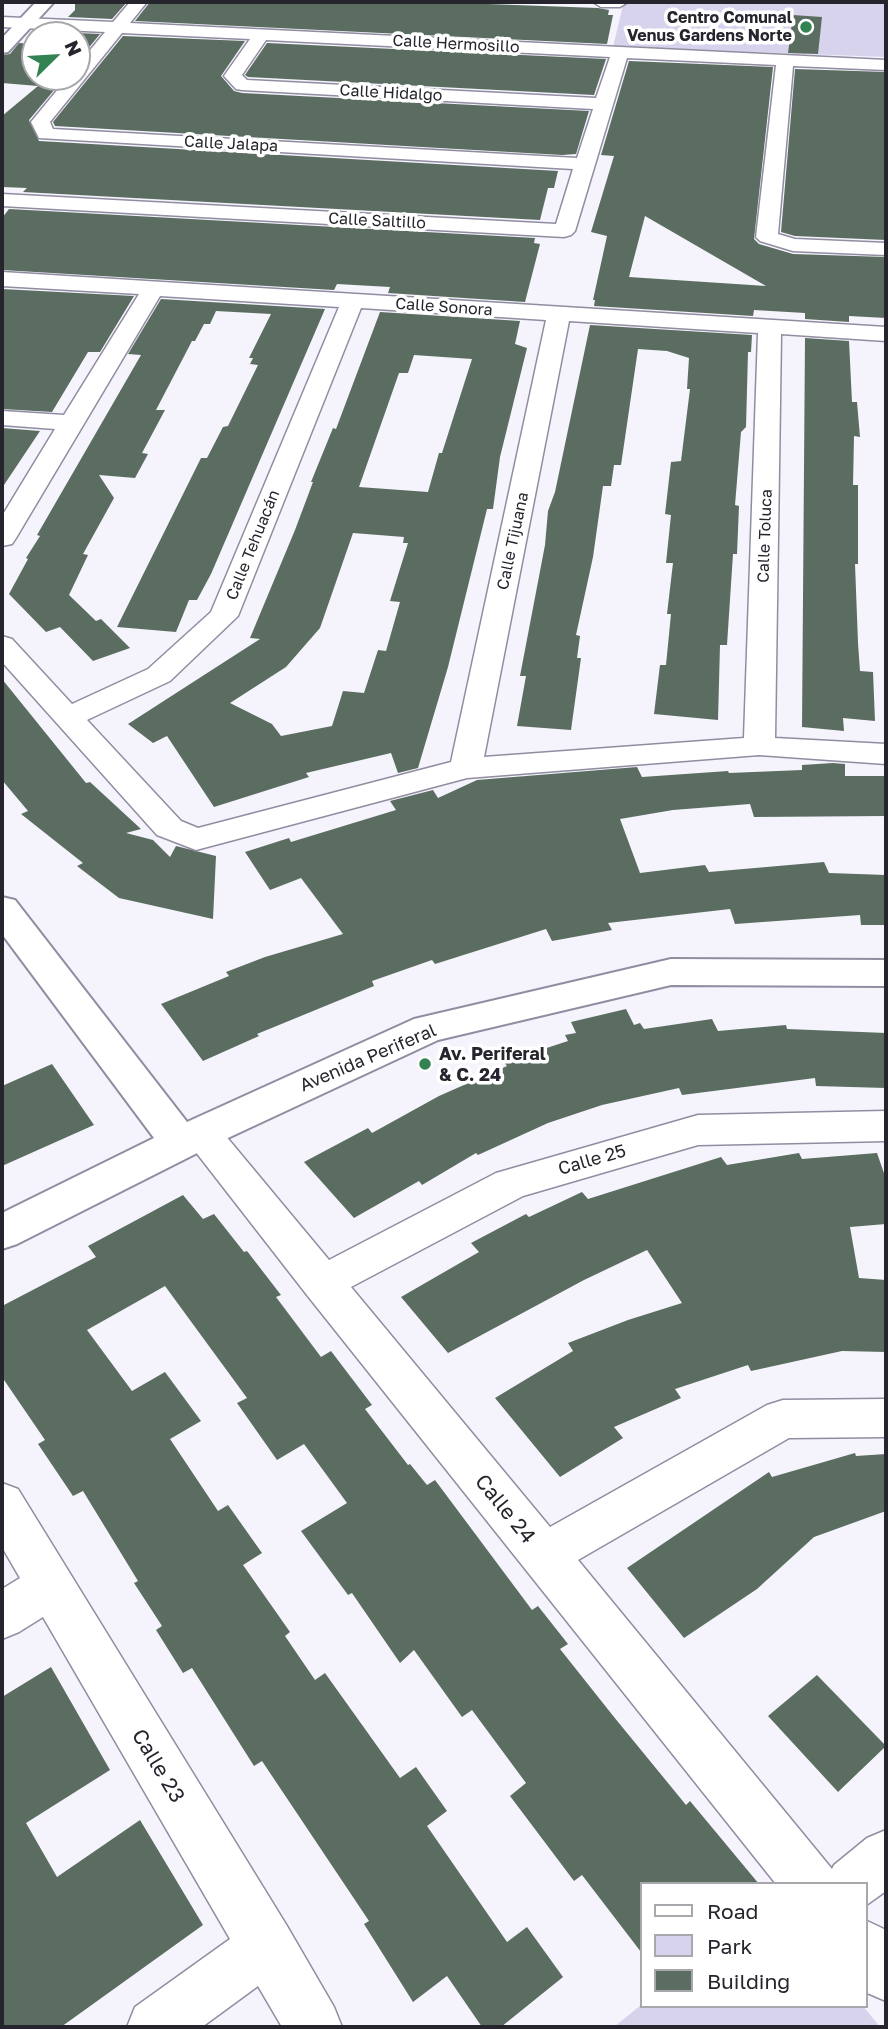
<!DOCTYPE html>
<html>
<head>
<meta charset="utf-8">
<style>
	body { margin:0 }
	#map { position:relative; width:888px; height:2029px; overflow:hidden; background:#f5f3fc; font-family:"Golos Text",sans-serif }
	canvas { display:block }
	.frame { position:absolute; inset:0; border:4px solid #26242c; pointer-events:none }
	.legend { position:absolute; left:640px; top:1882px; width:228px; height:126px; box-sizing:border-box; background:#fff; border:2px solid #a8a7ab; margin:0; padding:9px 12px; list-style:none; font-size:21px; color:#26242c }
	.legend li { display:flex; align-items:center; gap:14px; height:35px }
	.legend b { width:35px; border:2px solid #a8a7ab }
	.north { position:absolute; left:21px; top:21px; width:70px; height:70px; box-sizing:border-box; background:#fff; border:2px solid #a8a7ab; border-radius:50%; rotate:66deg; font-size:19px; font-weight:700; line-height:28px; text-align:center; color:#26242c }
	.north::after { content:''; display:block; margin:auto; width:24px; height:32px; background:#338251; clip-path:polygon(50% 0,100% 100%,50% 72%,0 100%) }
</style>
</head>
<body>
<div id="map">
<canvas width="888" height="2029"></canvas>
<div class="frame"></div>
<ul class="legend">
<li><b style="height:9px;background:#fff"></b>Road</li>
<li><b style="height:19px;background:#d8d3ed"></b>Park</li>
<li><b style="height:19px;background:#5b6d60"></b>Building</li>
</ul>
<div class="north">N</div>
</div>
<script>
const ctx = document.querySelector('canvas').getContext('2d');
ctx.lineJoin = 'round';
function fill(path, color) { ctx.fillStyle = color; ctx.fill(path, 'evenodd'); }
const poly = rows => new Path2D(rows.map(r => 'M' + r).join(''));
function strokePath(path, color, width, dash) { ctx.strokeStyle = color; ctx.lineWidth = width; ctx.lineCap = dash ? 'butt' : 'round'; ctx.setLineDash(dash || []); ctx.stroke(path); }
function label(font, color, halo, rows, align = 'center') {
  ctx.font = font + ' "Golos Text",sans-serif'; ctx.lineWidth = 7; ctx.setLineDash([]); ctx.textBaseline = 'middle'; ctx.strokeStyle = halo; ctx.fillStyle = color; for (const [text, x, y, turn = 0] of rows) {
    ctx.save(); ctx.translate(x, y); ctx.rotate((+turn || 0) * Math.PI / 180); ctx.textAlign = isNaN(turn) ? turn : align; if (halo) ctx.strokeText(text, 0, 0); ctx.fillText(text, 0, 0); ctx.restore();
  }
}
const green = poly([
	[635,2,886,2,886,57,613,47,623,5],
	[641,2005,863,2006,880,2027,614,2027]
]);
const building = poly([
	[75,2,127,2,112,19,68,17,75,10],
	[150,2,433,2,598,8,609,10,608,15,613,15,607,44,135,21],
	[793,15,822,17,818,54,788,53],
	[55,32,100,34,77,62,77,35,53,35],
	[123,36,245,41,221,76,234,91,242,93,589,111,576,154,562,155,55,126,53,122],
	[19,43,35,44,35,77,65,77,29,120,39,141,558,171,554,188,548,188,540,220,23,192,27,188,2,187,2,116,38,86,2,83,2,55,10,54],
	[267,43,606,59,594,95,248,77,245,75],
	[629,61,773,67,754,239,759,244,793,254,886,257,886,318,849,316,849,322,805,319,805,313,754,310,753,316,594,306,595,300,593,300,607,236,591,232,614,156,601,155],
	[645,216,766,286,629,277],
	[795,69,886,72,886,240,795,236,781,232],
	[9,209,535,238,534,243,540,244,525,302,388,293,390,287,337,284,334,290,2,270,2,218],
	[2,289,134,296,100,352,88,352,52,412,2,409],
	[161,299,325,309,211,574,197,600,189,600,176,632,117,627,201,458,207,458,223,427,228,426,258,365,250,364,253,358,249,358,271,314,216,311,210,324,204,324,195,341,192,341,156,410,165,410,142,453,148,454,135,478,99,475,114,498,83,554,88,555,69,595,96,621,101,619,130,648,93,661,60,627,46,632,9,594,28,559,26,558,40,536,37,535,141,355,128,354],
	[380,312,520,321,515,344,527,348,500,457,493,509,487,509,448,667,418,768,398,773,391,753,306,773,309,777,214,807,167,736,153,743,128,724,260,639,250,638,295,530,313,482,311,482,333,428,336,429],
	[414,355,472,359,442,453,439,453,428,492,359,487,399,373,408,373],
	[353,533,404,537,403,543,408,543,390,601,400,602,386,651,378,650,364,693,343,691,332,726,281,736,272,724,230,703,286,667,320,628],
	[590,325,752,335,751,352,748,352,746,427,741,432,735,505,739,506,737,554,733,554,727,645,720,645,718,720,654,714,660,665,666,665,671,614,667,614,673,563,666,563,671,515,665,514,671,462,681,461,690,389,687,389,689,358,667,351,638,349,621,465,614,465,611,486,603,486,593,557,576,635,580,636,577,658,581,658,571,730,517,726,526,676,520,676,545,545,548,511,555,492],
	[805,338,849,341,852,402,857,402,860,437,854,436,853,485,858,485,858,564,855,564,858,643,860,671,873,672,875,721,843,718,844,731,802,727],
	[2,428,40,431,2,488],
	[2,679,86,783,90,782,141,829,126,833,153,840,170,857,176,846,216,856,213,919,119,898,77,866,83,863,21,814,28,811,2,780],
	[833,763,845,764,845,776,886,776,886,816,754,817,750,804,673,810,620,819,640,873,705,865,709,872,824,862,829,873,886,875,886,925,861,925,860,915,735,924,730,909,608,923,612,930,552,941,546,929,435,964,432,960,372,981,374,986,257,1034,259,1036,203,1061,161,1004,229,976,226,972,265,957,343,934,301,878,270,890,245,852,289,838,291,842,396,810,390,801,433,790,438,798,477,780,637,767,642,777,728,771,729,773,802,770,802,765],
	[626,1009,634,1025,640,1023,644,1029,712,1019,718,1031,786,1025,787,1029,886,1033,886,1088,816,1086,815,1078,682,1095,679,1088,602,1105,548,1123,478,1155,476,1153,422,1185,419,1181,354,1218,304,1162,368,1128,372,1133,439,1096,507,1066,504,1062,568,1041,565,1035,576,1033,571,1022],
	[52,1064,94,1125,2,1166,2,1086],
	[799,1153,802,1159,877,1153,886,1179,886,1224,850,1227,859,1278,886,1280,886,1352,842,1351,751,1371,748,1365,675,1389,681,1398,614,1427,623,1438,560,1477,495,1398,573,1351,568,1343,628,1320,682,1303,647,1250,584,1280,448,1353,401,1297,479,1252,471,1243,526,1214,529,1217,582,1192,588,1199,721,1157,727,1165],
	[183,1195,203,1219,214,1214,244,1252,247,1251,281,1295,276,1297,321,1357,331,1351,372,1405,365,1409,408,1465,410,1464,427,1485,435,1480,532,1610,538,1606,568,1644,560,1649,614,1717,686,1805,690,1801,759,1884,641,1884,641,1952,582,1875,574,1881,510,1796,526,1783,472,1710,462,1717,414,1650,400,1663,352,1593,348,1595,301,1531,347,1503,304,1444,277,1460,237,1403,247,1398,165,1286,87,1330,132,1391,165,1372,201,1421,170,1439,218,1511,228,1505,262,1553,243,1565,290,1632,285,1636,315,1680,325,1673,400,1778,416,1767,447,1811,427,1826,507,1942,527,1927,563,1977,501,2027,482,2027,447,1976,413,2002,364,1924,369,1921,262,1761,254,1766,192,1668,183,1673,156,1630,162,1626,134,1583,138,1581,83,1491,73,1496,38,1444,45,1440,2,1377,2,1306,96,1257,88,1246],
	[855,1453,856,1456,886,1454,886,1511,814,1537,757,1589,684,1638,627,1568,769,1472,772,1477],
	[51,1667,110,1770,26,1823,57,1877,140,1820,203,1925,61,2027,2,2027,2,1697],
	[817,1675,886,1746,838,1792,768,1716]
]);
const minor = poly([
	[130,2,147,2,130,23,886,60,886,70,793,66,778,234,795,239,886,243,886,255,793,251,760,241,756,237,776,65,627,58,575,231,571,235,564,237,2,206,2,194,556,224,573,169,39,138,31,122,68,77,77,77,77,66,105,32,2,27,2,17,113,22,130,2],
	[122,33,250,39,224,76,236,89,242,90,593,109,577,158,53,129,50,122,122,33],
	[266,40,610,57,596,98,247,80,242,75,266,40],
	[593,2,628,2,620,7,601,7,593,2],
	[2,272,886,327,886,341,781,334,775,738,886,744,886,764,759,755,467,778,196,850,157,835,2,662,2,636,12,639,72,704,148,669,211,612,339,307,160,296,16,538,12,544,2,546,2,516,55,429,2,425,2,411,64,415,139,294,2,286,2,272],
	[361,308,546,320,451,762,198,828,181,821,87,720,170,681,238,616,361,308],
	[569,321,758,333,744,738,484,757,569,321],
	[886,1111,886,1141,698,1145,523,1196,351,1287,550,1527,767,1405,783,1400,886,1399,886,1437,789,1438,578,1560,832,1869,834,1865,867,1838,886,1830,886,1891,865,1906,865,1884,776,1884,307,1295,181,1133,187,1123,201,1118,215,1123,329,1260,496,1173,698,1115,886,1111],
	[2,1483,18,1489,287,1926,334,2007,342,2027,282,2027,258,1986,202,2027,127,2027,135,2007,230,1939,43,1617,19,1632,2,1639,2,1589,20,1578,2,1547,2,1483],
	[865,1920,886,1930,886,2001,865,1992,865,1920]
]);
const tertiary = poly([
	[36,2,54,2,8,52,2,53,2,38,36,2],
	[2,897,15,900,187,1122,414,1019,671,959,886,960,886,986,671,985,438,1040,215,1144,17,1244,2,1249,2,1213,154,1138,2,934,2,897]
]);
const markers = [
	[806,27,7,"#338251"],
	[425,1064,7,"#338251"]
];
const farPoinames = [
	["Centro Comunal",792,18],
	["Venus Gardens Norte",792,36]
];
const farStreetnames = [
	["Calle Hermosillo",456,44,3],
	["Calle Hidalgo",391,93,3],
	["Calle Jalapa",231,144,3],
	["Calle Saltillo",377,221,3],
	["Calle Sonora",444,307,4],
	["Calle Toluca",765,536,-88],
	["Calle Tijuana",513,541,-78],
	["Calle Tehuacán",253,545,-68]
];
const poiNames = [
	["Av. Periferal",439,1054],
	["& C. 24",439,1075]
];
const streetNames = [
	["Avenida Periferal",368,1058,-23],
	["Calle 25",592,1160,-16]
];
const nearStreetnames = [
	["Calle 24",505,1509,51],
	["Calle 23",158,1766,59]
];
fill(green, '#d8d3ed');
fill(building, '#5b6d60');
strokePath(minor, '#908da1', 3);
strokePath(tertiary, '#908da1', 4);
fill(minor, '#fff');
fill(tertiary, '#fff');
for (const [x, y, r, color] of markers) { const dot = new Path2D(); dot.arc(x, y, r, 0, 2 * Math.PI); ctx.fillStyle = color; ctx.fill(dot); strokePath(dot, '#fff', 2.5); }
label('bold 16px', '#26242c', '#fff', farPoinames, 'right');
label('16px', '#26242c', '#fff', farStreetnames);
label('bold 18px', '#26242c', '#fff', poiNames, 'left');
label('18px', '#26242c', '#fff', streetNames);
label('21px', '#26242c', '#fff', nearStreetnames);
</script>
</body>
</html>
